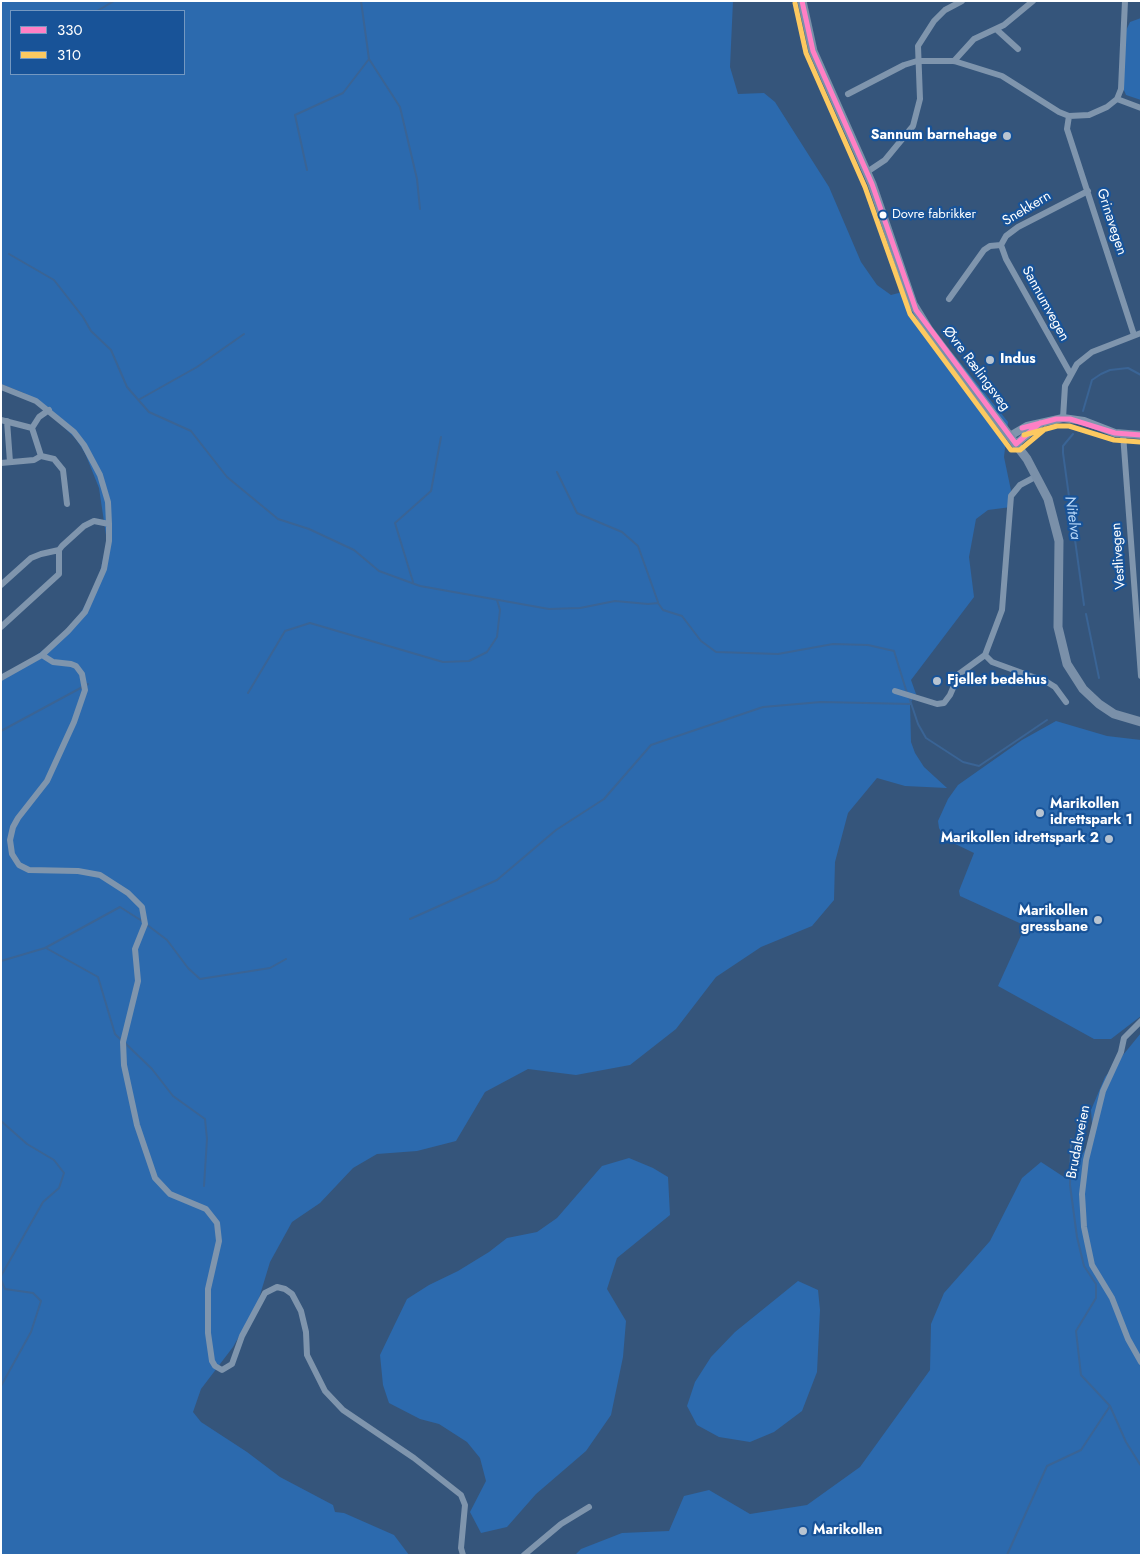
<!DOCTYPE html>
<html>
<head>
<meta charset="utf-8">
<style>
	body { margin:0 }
	#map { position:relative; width:1142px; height:1556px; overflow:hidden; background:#35557b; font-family:Jost,sans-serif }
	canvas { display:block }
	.frame { position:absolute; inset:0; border:2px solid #fff; pointer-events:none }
	.legend { position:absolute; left:10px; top:10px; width:175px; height:65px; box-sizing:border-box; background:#185398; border:1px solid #7498c1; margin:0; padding:6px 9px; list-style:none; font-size:15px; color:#fff }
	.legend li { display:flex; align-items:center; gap:10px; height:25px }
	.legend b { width:25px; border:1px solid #7498c1 }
</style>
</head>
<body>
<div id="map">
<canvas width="1142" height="1556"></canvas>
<div class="frame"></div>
<ul class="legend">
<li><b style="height:6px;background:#ff80c5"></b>330</li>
<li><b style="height:6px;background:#fdc960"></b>310</li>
</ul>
</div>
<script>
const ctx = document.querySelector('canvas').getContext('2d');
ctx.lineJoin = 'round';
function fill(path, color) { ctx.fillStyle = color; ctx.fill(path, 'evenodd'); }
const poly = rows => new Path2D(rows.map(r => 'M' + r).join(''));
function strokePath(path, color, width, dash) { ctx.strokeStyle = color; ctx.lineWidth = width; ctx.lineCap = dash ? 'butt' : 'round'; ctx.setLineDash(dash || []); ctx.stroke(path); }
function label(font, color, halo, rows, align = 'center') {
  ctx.font = font + ' Jost,sans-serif'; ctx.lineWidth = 4.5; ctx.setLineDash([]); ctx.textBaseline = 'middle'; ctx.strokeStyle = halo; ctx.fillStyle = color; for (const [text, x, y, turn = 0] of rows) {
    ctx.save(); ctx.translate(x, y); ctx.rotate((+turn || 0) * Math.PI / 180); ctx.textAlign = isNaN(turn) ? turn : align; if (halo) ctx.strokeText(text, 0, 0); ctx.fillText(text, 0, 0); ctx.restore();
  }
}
const green = poly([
	[1,1,733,1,730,67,738,94,764,93,775,102,829,187,861,262,877,285,891,295,910,290,933,333,954,355,1008,422,1004,457,1013,500,1011,507,988,510,976,519,969,557,974,597,911,680,916,694,910,703,911,742,915,753,924,767,947,788,905,786,877,778,848,813,835,862,834,900,812,926,761,947,716,977,676,1029,630,1065,576,1075,528,1069,485,1092,456,1141,417,1151,377,1154,353,1168,320,1203,292,1222,270,1262,257,1305,233,1347,201,1389,193,1412,201,1422,247,1452,280,1477,333,1505,335,1512,344,1513,394,1535,409,1555,1,1555,1,675,28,661,60,638,78,617,97,585,107,542,99,488,85,453,76,439,43,407,24,393,1,384],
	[11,11,184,11,184,74,11,74],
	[1141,18,1141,100,1126,95,1121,83,1124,35,1130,22],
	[1056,721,1107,736,1141,740,1141,1016,1111,1039,1094,1039,998,986,1023,931,1027,932,1026,926,960,896,959,891,974,853,945,839,939,828,938,821,948,799,958,785,1022,740],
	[1141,1033,1141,1555,575,1555,581,1549,622,1533,669,1531,684,1496,709,1490,750,1514,807,1505,860,1467,930,1370,931,1324,944,1293,990,1241,1022,1178,1041,1162,1067,1179,1093,1137,1091,1110,1105,1077],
	[629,1158,653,1168,668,1177,670,1215,617,1258,607,1289,626,1321,623,1357,611,1415,586,1451,536,1494,507,1527,481,1533,470,1512,486,1481,480,1458,467,1442,439,1424,420,1419,389,1403,383,1385,380,1355,407,1299,429,1285,458,1271,489,1252,507,1238,537,1232,557,1218,602,1166],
	[798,1281,818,1290,820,1310,817,1372,802,1411,774,1432,750,1442,719,1437,697,1425,687,1406,695,1382,711,1357,735,1332]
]);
const stream = poly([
	[361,1,369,59,400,107,417,179,420,209],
	[97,11,114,1],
	[307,170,295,115,343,93,369,59],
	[9,254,54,280,83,317,91,331,111,350,127,387,149,412,191,431,227,477,278,519,309,529,354,550,379,571,420,586,549,609,580,608,615,601,648,604,658,603,663,610,682,616,701,641,716,652,778,654,833,644,868,645,894,651,907,693],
	[140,399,197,367,244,334],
	[1083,411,1092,380,1101,374,1110,370,1128,368,1141,375],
	[1073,434,1063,446,1063,453,1084,605],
	[557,472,577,513,622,532,638,546,658,602],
	[413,582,395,523,431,491,441,437],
	[1086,614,1099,678],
	[248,693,285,631,310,623,443,662,469,661,487,652,497,637,500,610,497,600],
	[909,697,918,724,926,738,963,762,979,766,1047,720],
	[1,731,88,684],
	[410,919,497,880,556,830,604,799,651,745,763,707,821,702,911,704],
	[146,924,167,940,188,968,200,979,270,968,286,959],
	[46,948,98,977,115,1034,121,1040],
	[1,961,45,948,120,907,142,921],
	[125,1043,152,1069,173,1096,205,1119,207,1139,204,1186],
	[1,1121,27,1144,54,1160,64,1173,59,1188,43,1202,1,1276],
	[1071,1139,1070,1185,1077,1237,1084,1266,1096,1284,1096,1298,1076,1331,1081,1375,1110,1406,1126,1442,1141,1466],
	[1,1280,5,1289,33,1293,41,1301,31,1332,1,1386],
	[1007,1555,1047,1466,1081,1450,1110,1406]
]);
const minor = poly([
	[996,29,1018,49],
	[954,61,974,39,1004,25,1033,1],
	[848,94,904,65,917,61,954,61,1002,76,1059,112,1069,116,1089,115,1107,107,1117,99,1121,89,1125,1],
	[1117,99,1141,108],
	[1069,116,1067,129,1134,335],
	[867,172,885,160,913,126,920,99,918,46,934,21,945,10,962,1],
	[1001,245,1006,259,1070,373],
	[1001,245,1006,236,1018,227,1088,191],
	[949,299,984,250,990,246,1001,245],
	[1,387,36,401,74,432,84,445,100,475,108,502,109,524,109,541,104,569,85,612,68,631,42,655,1,678],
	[1063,418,1065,386,1077,364,1092,352,1141,333],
	[1,420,32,428,41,456,34,460,1,463],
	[7,421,10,462],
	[32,428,39,417,49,410],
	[1123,434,1141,676],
	[41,456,54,459,63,470,67,504],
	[1,585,31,558,41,554,59,550],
	[1,627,59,574,59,550,62,546,84,526,94,521,109,524],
	[42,655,53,662,71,664,76,666,82,674,85,690,74,722,47,781,18,818,13,827,10,840,12,854,19,865,29,870,78,871,100,875,128,893,142,907,145,924,135,949,138,981,123,1042,124,1065,137,1125,155,1178,170,1194,206,1209,217,1223,219,1241,208,1289,208,1333,212,1361,215,1366,222,1370,232,1364,242,1336,265,1293,277,1287,285,1289,292,1294,301,1311,306,1332,307,1355,325,1391,343,1410,414,1458,461,1495,465,1505,461,1548,463,1555],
	[985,655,1002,610,1011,496,1020,485,1037,476],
	[985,655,992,662,1047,682,1055,687,1066,702],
	[895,691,937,704,944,703,950,695,959,674,985,655],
	[1141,1021,1124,1038,1121,1052,1103,1091,1086,1160,1082,1194,1084,1227,1092,1265,1112,1298,1128,1339,1141,1362],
	[524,1555,561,1524,589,1507]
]);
const tertiary = poly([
	[1010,436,1027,426,1063,418,1084,421,1115,433,1141,435],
	[1016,444,1039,425]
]);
const secondary = poly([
	[802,1,813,51,872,184,913,304,929,330,1027,459,1048,499,1059,541,1058,627,1067,664,1083,689,1099,704,1114,714,1141,722]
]);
const bus1 = poly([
	[802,1,813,51,872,184,916,310,1016,444,1040,423],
	[1022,428,1056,419,1070,419,1115,433,1141,435]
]);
const bus2 = poly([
	[795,3,806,53,865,187,910,314,1011,450,1020,450,1045,429],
	[1024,435,1057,426,1069,426,1114,440,1140,442]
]);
const markers = [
	[1007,136,5,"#b8c4d1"],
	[883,215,4.5,"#fff"],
	[990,360,5,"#b8c4d1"],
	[937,681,5,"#b8c4d1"],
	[1040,813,5,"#b8c4d1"],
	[1109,839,5,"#b8c4d1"],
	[1098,920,5,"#b8c4d1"],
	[803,1531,5,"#b8c4d1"]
];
const busNames = [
	["Dovre fabrikker",892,215]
];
const poiNames = [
	["Sannum barnehage",997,136,"right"],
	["Indus",1000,360],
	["Fjellet bedehus",947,681],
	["Marikollen",1050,805],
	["idrettspark 1",1050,821],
	["Marikollen idrettspark 2",1099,839,"right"],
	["Marikollen",1088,912,"right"],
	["gressbane",1088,928,"right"],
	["Marikollen",813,1531]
];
const streetNames = [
	["Snekkern",1027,209,-31],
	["Grinavegen",1111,222,72],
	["Sannumvegen",1045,304,61],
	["Øvre Rælingsveg",976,369,53],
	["Vestlivegen",1119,556,-94],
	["Brudalsveien",1079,1142,-79]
];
const waterNames = [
	["Nitelva",1072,518,82]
];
fill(green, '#2c6aae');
strokePath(stream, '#3a6495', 2);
strokePath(minor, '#7f95ad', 6);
strokePath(tertiary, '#7f95ad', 8);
strokePath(secondary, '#7a90a9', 9);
strokePath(bus1, '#ff80c5', 5);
strokePath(bus2, '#fdc960', 5);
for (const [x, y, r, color] of markers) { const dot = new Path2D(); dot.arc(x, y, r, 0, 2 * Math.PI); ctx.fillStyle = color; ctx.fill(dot); strokePath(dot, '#185398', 2); }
label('13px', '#fff', '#185398', busNames, 'left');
label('bold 14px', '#fff', '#185398', poiNames, 'left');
label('14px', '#fff', '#185398', streetNames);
label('italic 15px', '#b8d7f8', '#185398', waterNames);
</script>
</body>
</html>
